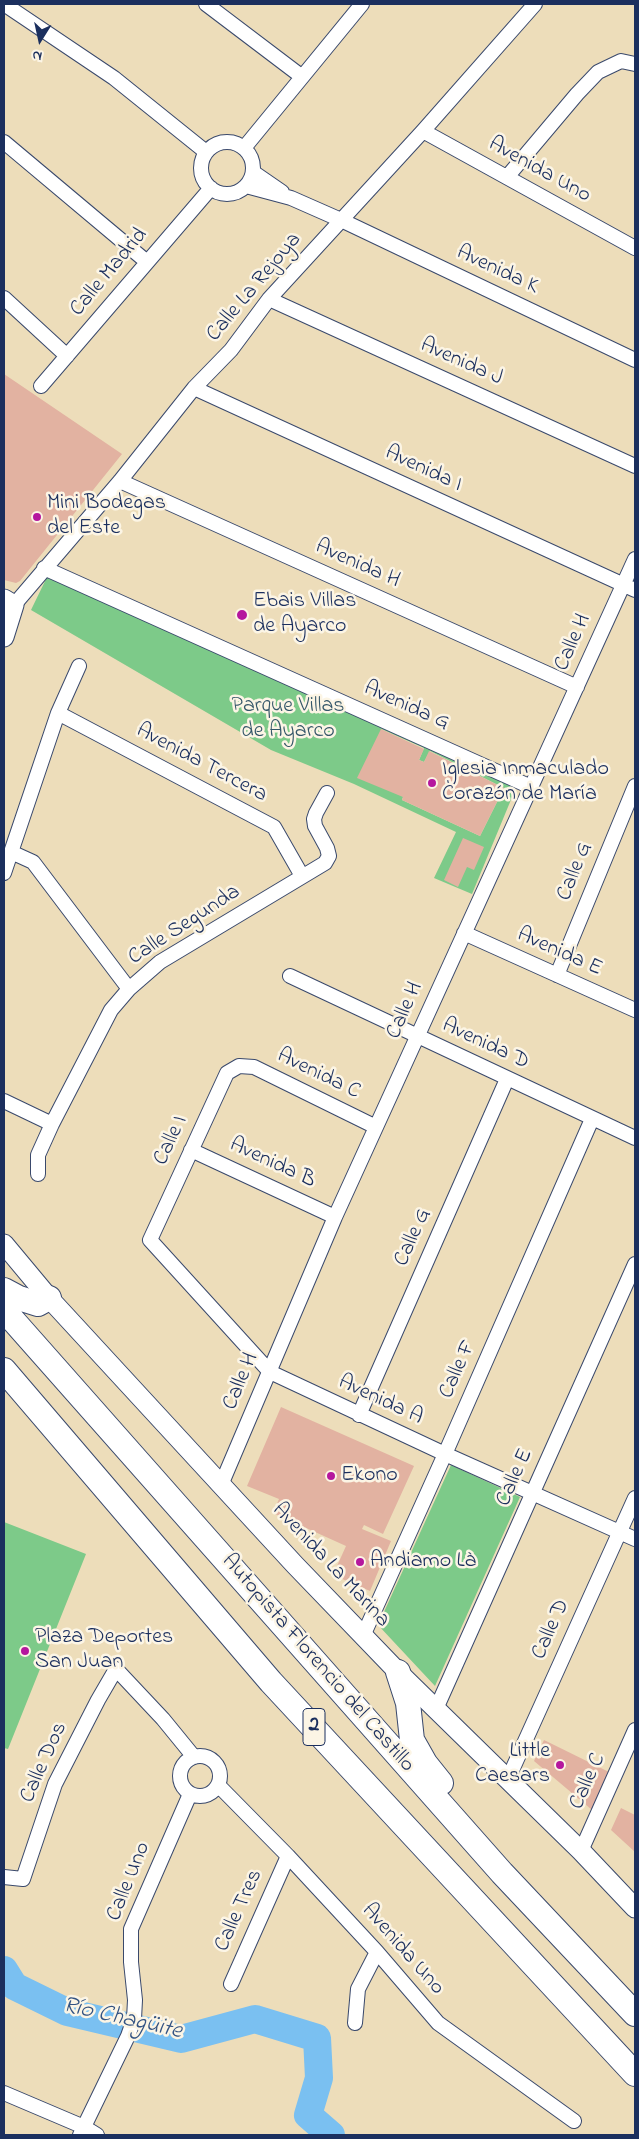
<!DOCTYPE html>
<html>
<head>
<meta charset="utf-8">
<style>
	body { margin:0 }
	#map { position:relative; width:639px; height:2139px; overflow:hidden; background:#edddba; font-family:"Indie Flower",sans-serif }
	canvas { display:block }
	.frame { position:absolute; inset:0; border:5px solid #1b2f5e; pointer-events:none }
	.north { position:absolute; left:15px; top:15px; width:50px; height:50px; -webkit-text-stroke:4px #fcf5e5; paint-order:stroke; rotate:190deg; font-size:14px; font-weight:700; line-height:20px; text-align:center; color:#1b2f5e }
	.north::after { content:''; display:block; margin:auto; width:18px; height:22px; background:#1b2f5e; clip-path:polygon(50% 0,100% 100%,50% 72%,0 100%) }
</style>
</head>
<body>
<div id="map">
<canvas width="639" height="2139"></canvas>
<div class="frame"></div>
<div class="north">N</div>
</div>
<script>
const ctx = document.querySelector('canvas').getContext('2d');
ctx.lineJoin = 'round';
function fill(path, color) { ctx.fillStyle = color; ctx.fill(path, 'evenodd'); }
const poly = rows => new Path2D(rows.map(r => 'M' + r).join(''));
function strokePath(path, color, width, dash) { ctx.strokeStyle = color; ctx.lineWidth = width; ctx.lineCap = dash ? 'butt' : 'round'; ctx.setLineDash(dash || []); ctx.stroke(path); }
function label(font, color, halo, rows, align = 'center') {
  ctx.font = font + ' "Indie Flower",sans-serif'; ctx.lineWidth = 5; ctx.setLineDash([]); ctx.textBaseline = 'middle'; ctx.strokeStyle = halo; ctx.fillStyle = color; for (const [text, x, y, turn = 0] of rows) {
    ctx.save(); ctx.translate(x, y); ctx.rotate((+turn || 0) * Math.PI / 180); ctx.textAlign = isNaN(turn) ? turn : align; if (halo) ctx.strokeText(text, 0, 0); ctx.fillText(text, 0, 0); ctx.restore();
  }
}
const green = poly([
	[48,575,514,787,515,790,472,894,434,878,456,832,354,784,271,750,31,610],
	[381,729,424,748,419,760,424,762,430,751,504,788,480,836,402,800,403,797],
	[451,1465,520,1497,435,1686,378,1625],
	[4,1522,86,1554,8,1749,4,1748]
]);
const river = poly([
	[4,1970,14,1986,67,2012,181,2039,255,2019,317,2038,319,2078,308,2115,331,2135]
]);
const building = poly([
	[4,374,122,454,20,581,16,583,4,580],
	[381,729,424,749,419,760,424,762,429,751,504,788,480,836,402,800,403,797,357,778],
	[463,838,484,847,474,870,467,867,458,887,444,880],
	[281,1407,414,1466,383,1534,364,1525,362,1529,391,1541,370,1591,333,1575,346,1546,273,1513,279,1499,247,1486],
	[544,1740,609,1772,592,1810,534,1761],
	[621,1808,635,1815,635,1852,611,1830]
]);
const street = poly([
	[4,4,114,78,206,152],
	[206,4,301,76],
	[423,131,635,248],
	[4,142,147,262],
	'201 168a26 26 0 1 1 52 0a26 26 0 1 1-52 0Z',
	[244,148,362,4],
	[253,172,282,192],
	[507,177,577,94,598,72,621,61,635,64],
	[246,186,291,198,341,220,635,360],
	[4,298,67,356],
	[269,299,635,466],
	[41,386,211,188],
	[194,388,635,590],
	[120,481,577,687],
	[44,568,531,787],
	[14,605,120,481,194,388,231,350,269,299,423,131,535,4],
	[58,713,274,827,302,876],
	[11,852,33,862,129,989],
	[4,873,58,713,79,666],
	[464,933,635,1010],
	[557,975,635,786],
	[290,976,635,1138],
	[4,1101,52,1124],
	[376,1127,254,1067,239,1066,227,1073,150,1240,270,1372,445,1454,635,1539],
	[191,1150,335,1217],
	[38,1174,38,1155,52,1124,111,1010,129,989,160,962,325,863,329,856,327,848,315,826,314,819,316,813,327,793],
	[359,1415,507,1079],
	[221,1485,335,1217,635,559],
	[363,1636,445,1454,592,1119],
	[436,1709,635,1264],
	'180 1776a20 20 0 1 1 40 0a20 20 0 1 1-40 0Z',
	[508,1779,635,1498],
	[218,1785,288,1856,377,1952,438,2023,574,2121],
	[581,1851,635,1730],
	[4,1877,23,1879,55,1784,98,1700,116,1669,163,1719,194,1757],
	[231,1984,288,1856],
	[355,2023,358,1989,377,1952],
	[4,2093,84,2127,97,2135],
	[80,2135,128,2036,134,2019,135,2000,131,1962,131,1929,190,1794]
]);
const secondary = poly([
	[4,599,14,605,4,637],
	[4,1244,49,1298,295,1565,398,1672,581,1851,635,1908]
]);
const highway = poly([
	[4,1290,19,1298,38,1304,49,1298],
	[4,1310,502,1873,635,2014],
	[4,1370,271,1682,635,2074],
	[398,1672,408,1703,412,1740,425,1763,441,1783]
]);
const markers = [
	[37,517,5,"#b5179e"],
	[242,615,6,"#b5179e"],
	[432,783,5,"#b5179e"],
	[331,1476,5,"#b5179e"],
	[360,1562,5,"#b5179e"],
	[25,1651,5,"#b5179e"],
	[560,1765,5,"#b5179e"]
];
const shields = [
	[314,1727,22]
];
const shieldNames = [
	["2",314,1727]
];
const streetNames = [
	["Avenida Uno",539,171,29],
	["Avenida K",497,271,25],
	["Calle Madrid",110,273,-50],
	["Calle La Rejoya",255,288,-50],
	["Avenida J",461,363,24],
	["Avenida I",423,470,25],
	["Avenida H",357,565,24],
	["Calle H",574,643,-66],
	["Avenida G",406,707,24],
	["Avenida Tercera",201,764,28],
	["Calle G",576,872,-68],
	["Calle Segunda",185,926,-33],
	["Avenida E",559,953,24],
	["Calle H",406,1011,-66],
	["Avenida D",485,1045,25],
	["Avenida C",318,1075,26],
	["Calle I",172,1141,-65],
	["Avenida B",272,1164,25],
	["Calle G",414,1238,-66],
	["Calle F",459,1370,-66],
	["Calle H",242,1382,-67],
	["Avenida A",380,1401,25],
	["Calle E",516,1478,-66],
	["Avenida La Marina",330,1566,47],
	["Calle D",552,1630,-66],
	["Autopista Florencio del Castillo",317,1664,49],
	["Calle Dos",45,1763,-66],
	["Calle C",589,1782,-66],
	["Calle Uno",130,1882,-68],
	["Calle Tres",240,1911,-66],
	["Avenida Uno",402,1950,49]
];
const poiNames = [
	["Mini Bodegas",47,504],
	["del Este",47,529],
	["Ebais Villas",253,602],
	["de Ayarco",253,627],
	["Iglesia Inmaculado",442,770],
	["Corazón de María",442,795],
	["Ekono",341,1476],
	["Andiamo Là",370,1562],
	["Plaza Deportes",35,1638],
	["San Juan",35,1663],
	["Little",550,1752,"right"],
	["Caesars",550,1777,"right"]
];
const parkNames = [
	["Parque Villas",288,707],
	["de Ayarco",288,732]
];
const waterNames = [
	["Río Chagüite",122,2020,13]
];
fill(green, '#7dca89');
strokePath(river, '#7ac0f1', 28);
fill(building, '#e2b2a1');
strokePath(street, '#3a496c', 16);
strokePath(secondary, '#3a496c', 21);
strokePath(highway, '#3a496c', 26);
strokePath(street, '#fff', 14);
strokePath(secondary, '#fff', 19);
strokePath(highway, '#fff', 24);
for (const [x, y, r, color] of markers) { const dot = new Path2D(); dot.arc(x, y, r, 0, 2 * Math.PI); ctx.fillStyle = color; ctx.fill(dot); strokePath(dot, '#fcf5e5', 2); }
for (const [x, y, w] of shields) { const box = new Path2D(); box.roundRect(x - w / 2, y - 18.5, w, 37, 4); ctx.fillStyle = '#fcf5e5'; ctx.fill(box); strokePath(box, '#1b2f5e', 1); }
label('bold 21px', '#1b2f5e', null, shieldNames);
label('22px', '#1b2f5e', '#fcf5e5', streetNames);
label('22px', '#1b2f5e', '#fcf5e5', poiNames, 'left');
label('22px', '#345669', '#fcf5e5', parkNames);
label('italic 24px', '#335383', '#fcf5e5', waterNames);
</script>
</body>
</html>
